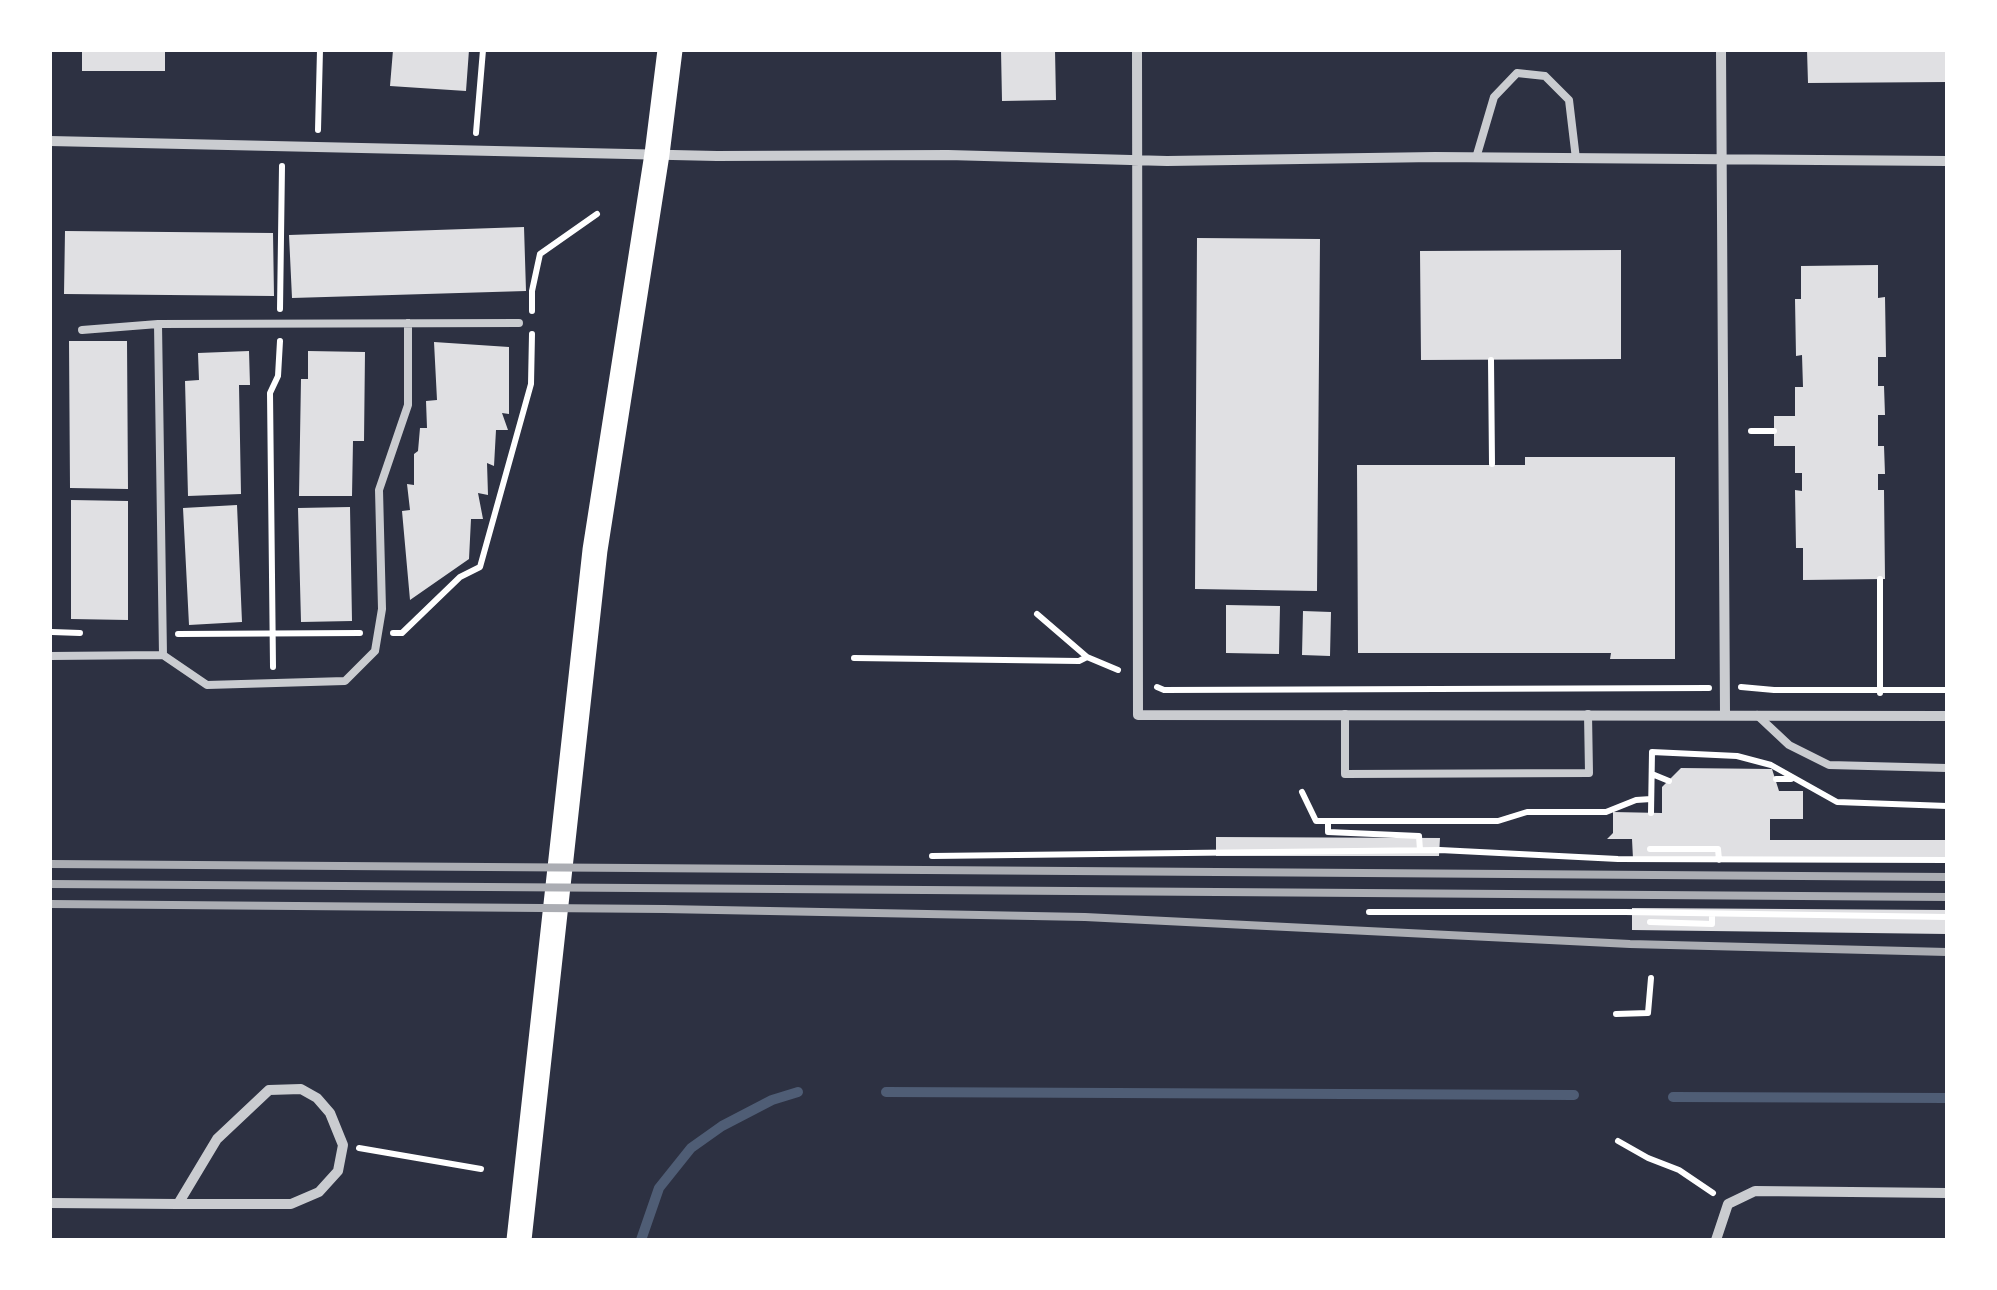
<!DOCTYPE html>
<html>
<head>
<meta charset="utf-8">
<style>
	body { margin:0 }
	#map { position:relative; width:1997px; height:1290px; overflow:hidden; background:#2d3142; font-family:Commissioner,sans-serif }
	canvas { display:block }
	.frame { position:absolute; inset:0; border:52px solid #fff; pointer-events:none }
</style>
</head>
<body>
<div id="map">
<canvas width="1997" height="1290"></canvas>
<div class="frame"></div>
</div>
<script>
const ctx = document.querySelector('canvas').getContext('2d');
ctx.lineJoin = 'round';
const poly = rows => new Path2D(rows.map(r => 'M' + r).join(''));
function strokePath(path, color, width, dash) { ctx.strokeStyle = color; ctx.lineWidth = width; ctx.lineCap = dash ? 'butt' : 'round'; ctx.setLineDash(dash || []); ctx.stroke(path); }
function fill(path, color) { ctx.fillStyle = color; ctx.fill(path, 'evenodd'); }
const stream = poly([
	[886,1092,1574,1095],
	[1673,1097,1947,1098],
	[641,1240,659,1188,691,1148,722,1126,772,1100,798,1092]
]);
const building = poly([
	[82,50,165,50,165,71,82,71],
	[393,50,469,50,466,91,390,86],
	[1001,50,1055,50,1056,100,1002,101],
	[1807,50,1947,50,1947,82,1808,83],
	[524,227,526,291,292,298,289,235],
	[65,231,273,233,274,296,64,294],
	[1197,238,1320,239,1317,591,1195,589],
	[1621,250,1621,359,1421,360,1420,251],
	[1878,265,1878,298,1885,297,1886,357,1878,357,1878,386,1884,386,1885,415,1878,415,1878,446,1884,446,1885,474,1878,474,1878,490,1884,490,1885,579,1803,580,1803,548,1796,548,1795,490,1802,491,1802,473,1795,473,1795,446,1774,446,1774,416,1795,416,1795,387,1803,387,1802,355,1796,356,1795,299,1801,299,1801,266],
	[69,341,127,341,128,489,70,488],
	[434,342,509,347,509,414,502,413,508,430,496,430,494,466,487,463,488,495,478,493,483,519,471,519,469,559,410,600,402,511,410,510,407,484,414,485,414,454,418,451,420,428,427,428,426,401,437,400],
	[249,351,250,385,239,385,241,494,188,496,185,381,199,380,198,353],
	[308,351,365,352,364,441,353,441,352,496,299,496,301,379,308,379],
	[1525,457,1675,457,1675,659,1610,659,1611,653,1358,653,1357,465,1525,465],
	[71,500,128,501,128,620,71,619],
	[237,505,242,622,189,625,183,508],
	[350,507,352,621,301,622,298,508],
	[1226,605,1280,606,1279,654,1226,653],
	[1303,611,1331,612,1330,656,1302,655],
	[1681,768,1772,769,1779,791,1803,791,1803,819,1770,819,1770,840,1947,840,1947,859,1633,859,1632,839,1607,839,1613,833,1613,812,1662,813,1662,787],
	[1216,837,1440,838,1439,856,1216,856],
	[1632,908,1947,910,1947,934,1632,930]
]);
const path = poly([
	[318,130,320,50],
	[476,133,483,50],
	[280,309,282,166],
	[532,311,532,291,540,254,597,214],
	[1491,360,1492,464],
	[1751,431,1774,431],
	[1037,614,1087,657,1118,670],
	[52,632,80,633],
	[393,633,402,633,460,577,480,567,531,384,532,334],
	[178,634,360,633],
	[854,658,1079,661,1087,657],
	[273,667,270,393,278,376,280,341],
	[1157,687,1164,690,1709,688],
	[1741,687,1774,690,1947,690],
	[1880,693,1880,579],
	[1652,774,1669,781],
	[1776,779,1791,779],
	[1302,792,1316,821,1498,821,1527,812,1606,812,1636,800,1651,799],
	[1651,813,1652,752,1737,756,1771,765,1837,802,1947,806],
	[1328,821,1328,832,1419,836,1420,850],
	[1650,849,1718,849,1719,860],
	[932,856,1440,850,1618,859,1947,860],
	[1369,912,1625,912,1947,917],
	[1650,922,1712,924,1712,915],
	[1616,1014,1648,1013,1651,978],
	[1618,1141,1648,1158,1679,1170,1713,1193],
	[359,1148,481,1169]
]);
const service = poly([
	[1476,158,1494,97,1517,73,1545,76,1569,100,1576,159],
	[158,324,163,655],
	[82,330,158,324,519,323],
	[50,656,163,655,207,685,345,681,375,651,382,609,379,490,408,405,408,323],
	[1345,714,1345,774,1589,773,1588,714],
	[1757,715,1789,745,1829,765,1947,768]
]);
const minor = poly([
	[1137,50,1138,715,1947,716],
	[1721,50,1725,713],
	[50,141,717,156,948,155,1167,161,1435,157,1947,161],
	[50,1203,178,1204,291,1204,319,1192,338,1171,343,1145,330,1113,317,1098,301,1089,269,1090,217,1139,178,1204],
	[1716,1240,1728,1204,1755,1191,1947,1193]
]);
const primary = poly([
	[519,1240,595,550,657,154,670,50]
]);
const rail = poly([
	[50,864,1947,877],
	[50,884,1947,897],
	[50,904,664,909,1085,917,1630,944,1947,952]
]);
strokePath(stream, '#4f5d75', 10);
fill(building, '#e0e0e3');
strokePath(path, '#fff', 6);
strokePath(service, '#caccd0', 8);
strokePath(minor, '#caccd0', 10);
strokePath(primary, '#fff', 25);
strokePath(rail, '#abadb3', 8);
</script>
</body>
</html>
